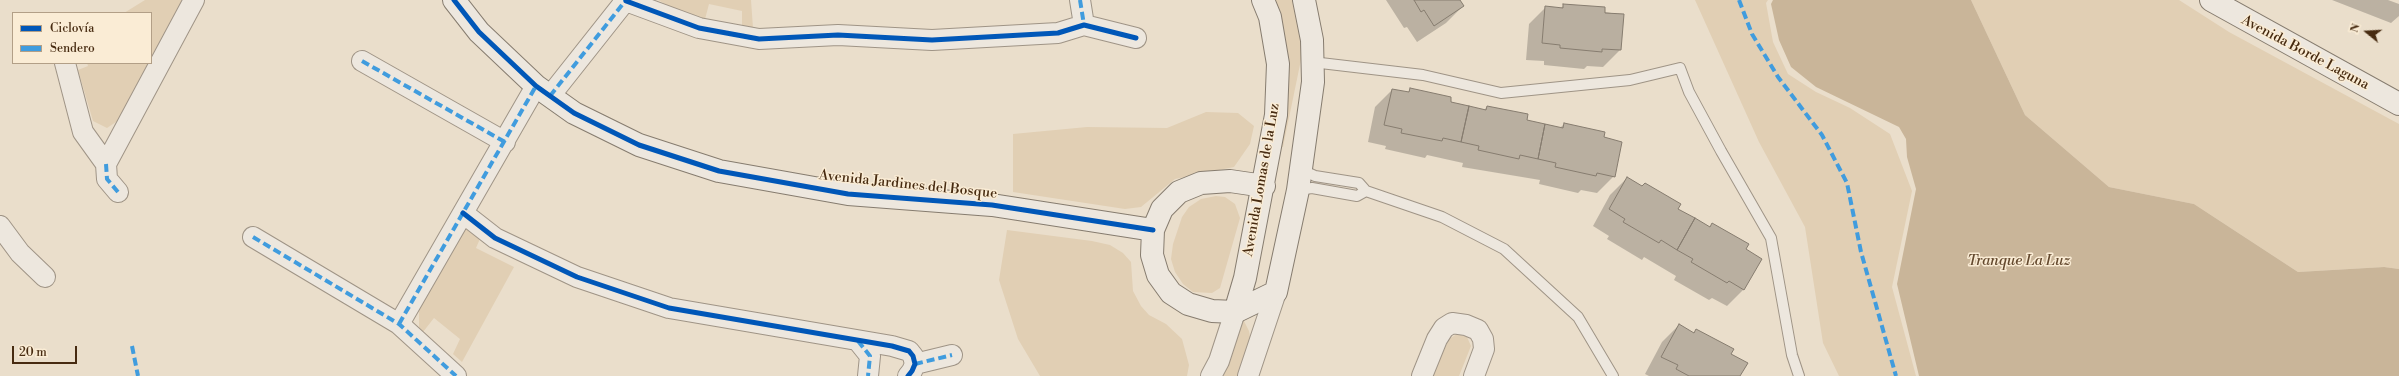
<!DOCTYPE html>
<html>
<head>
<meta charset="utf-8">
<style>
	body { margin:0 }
	#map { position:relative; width:2399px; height:376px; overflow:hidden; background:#eadecb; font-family:"Libre Bodoni",serif }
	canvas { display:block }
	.legend { position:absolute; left:12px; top:12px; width:140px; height:52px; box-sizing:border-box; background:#faecd5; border:1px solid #b29f87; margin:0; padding:5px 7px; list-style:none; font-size:12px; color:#472b11 }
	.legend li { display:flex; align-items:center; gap:8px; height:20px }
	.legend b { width:20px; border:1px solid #b29f87 }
	.north { position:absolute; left:2347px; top:12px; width:40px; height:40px; -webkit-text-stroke:3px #faecd5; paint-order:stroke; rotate:288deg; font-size:11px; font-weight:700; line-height:16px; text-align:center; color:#472b11 }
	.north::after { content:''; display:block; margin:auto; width:14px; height:18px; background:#472b11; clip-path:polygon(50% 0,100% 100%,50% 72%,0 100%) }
	.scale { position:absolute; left:12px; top:346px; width:65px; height:18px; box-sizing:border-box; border:2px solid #472b11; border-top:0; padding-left:5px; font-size:12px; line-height:14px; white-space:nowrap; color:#472b11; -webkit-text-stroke:3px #faecd5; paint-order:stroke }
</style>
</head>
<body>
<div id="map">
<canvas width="2399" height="376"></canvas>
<ul class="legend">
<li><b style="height:5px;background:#0057b8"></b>Ciclovía</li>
<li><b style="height:5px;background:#409cde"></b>Sendero</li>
</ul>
<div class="north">N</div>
<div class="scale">20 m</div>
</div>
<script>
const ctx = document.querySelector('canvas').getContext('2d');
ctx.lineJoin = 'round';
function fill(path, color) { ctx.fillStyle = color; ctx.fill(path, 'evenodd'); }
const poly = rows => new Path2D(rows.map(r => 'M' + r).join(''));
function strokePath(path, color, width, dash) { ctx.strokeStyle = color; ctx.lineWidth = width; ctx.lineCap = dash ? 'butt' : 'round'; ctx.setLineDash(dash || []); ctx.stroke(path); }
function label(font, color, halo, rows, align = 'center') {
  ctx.font = font + ' "Libre Bodoni",serif'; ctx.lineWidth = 3; ctx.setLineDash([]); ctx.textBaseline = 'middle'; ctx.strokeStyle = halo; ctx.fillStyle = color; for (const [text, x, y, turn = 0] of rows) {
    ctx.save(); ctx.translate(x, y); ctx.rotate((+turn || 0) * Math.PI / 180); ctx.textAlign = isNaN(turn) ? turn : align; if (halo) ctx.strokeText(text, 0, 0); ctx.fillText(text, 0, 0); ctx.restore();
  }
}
const green = poly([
	[145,0,185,0,151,60,151,13,124,13],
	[658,0,751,0,753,28,742,28,742,11,709,4,704,23,690,18],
	[1276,0,1294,0,1303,50,1283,147,1281,147,1286,51],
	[1695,0,1768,0,1766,3,1773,42,1788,74,1816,92,1850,108,1890,134,1912,191,1892,287,1916,376,1839,376,1823,343,1805,227,1759,142],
	[1971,0,2179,0,2229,32,2399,124,2399,269,2384,267,2298,272,2194,204,2109,187,2025,115],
	[87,63,149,63,119,120,107,128,93,121,78,70,88,66],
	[1206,112,1238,113,1254,126,1250,144,1234,167,1175,179,1141,207,1125,209,1013,192,1013,134,1087,127,1167,128],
	[1216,196,1225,197,1235,204,1240,218,1220,288,1212,293,1193,292,1183,284,1175,272,1171,259,1173,244,1182,217,1189,207,1201,199],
	[475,227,482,234,476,248,514,267,462,362,453,354,460,339,434,318,423,332,419,328,419,304,463,231],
	[1007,230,1092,241,1110,245,1123,253,1131,262,1133,291,1141,306,1149,315,1166,324,1182,339,1189,365,1187,376,1040,376,1018,339,999,280],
	[1243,319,1249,331,1251,342,1239,376,1221,376],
	[1457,334,1467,337,1471,346,1459,376,1432,376,1449,339]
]);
const water = poly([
	[1773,0,1971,0,2025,115,2109,187,2194,204,2298,272,2384,267,2399,269,2399,376,1919,376,1897,284,1916,189,1907,157,1906,139,1899,127,1816,87,1791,67,1779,40,1771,4]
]);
const shadow = poly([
	[1386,0,1459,0,1463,6,1446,23,1417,42,1407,27,1404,28],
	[2332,0,2388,0,2399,4,2399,16,2391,23],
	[1564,5,1623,15,1620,50,1603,67,1587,66,1584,69,1544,65,1544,61,1526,60,1529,24,1546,7,1560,9],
	[1392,90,1407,93,1410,90,1449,103,1484,110,1487,107,1526,121,1560,128,1564,124,1603,138,1614,176,1597,193,1581,190,1578,193,1539,184,1540,180,1462,167,1463,163,1427,155,1425,158,1385,149,1386,146,1368,142,1375,107],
	[1627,178,1745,250,1744,289,1727,306,1712,298,1709,300,1674,280,1676,276,1644,257,1642,260,1607,239,1609,236,1593,226,1610,195],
	[1679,325,1693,333,1697,330,1730,354,1739,376,1649,376,1645,374,1662,342]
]);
const building = poly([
	[1414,0,1460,0,1464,6,1434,26,1424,10,1421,12,1414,0],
	[1563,4,1605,7,1605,13,1624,14,1621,50,1602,49,1602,52,1560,48,1560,45,1542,43,1545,6,1563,8,1563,4],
	[1410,88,1451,97,1451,102,1469,106,1461,142,1443,138,1442,141,1401,133,1402,129,1384,125,1392,89,1409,92,1410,88],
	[1469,106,1486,110,1487,106,1528,114,1527,120,1545,124,1538,159,1520,155,1519,159,1478,150,1479,146,1461,142,1469,106],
	[1564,123,1605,132,1604,137,1622,142,1615,177,1597,173,1596,176,1555,167,1556,163,1538,159,1545,124,1563,128,1564,123],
	[1627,177,1642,186,1645,183,1681,204,1678,209,1695,218,1677,250,1661,240,1659,243,1623,222,1625,219,1609,209,1627,177],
	[1695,218,1710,227,1712,223,1749,244,1746,249,1762,259,1744,290,1729,281,1727,283,1691,262,1693,259,1677,250,1695,218],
	[1679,324,1694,333,1696,329,1734,349,1731,354,1748,363,1740,376,1689,376,1676,369,1678,365,1661,357,1679,324]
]);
const lane = poly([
	[1312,62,1423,75,1501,93,1630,80,1680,68,1689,92,1721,151,1771,238,1792,355,1799,376],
	[1302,170,1315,176,1359,183,1366,191,1442,217,1504,249,1578,317,1613,376],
	[1298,190,1312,188,1357,196,1366,191]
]);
const street = poly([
	[1080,0,1084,25],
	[626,1,699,28,759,39,838,35,932,40,1058,33,1084,25,1136,38],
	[362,61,505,142],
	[65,63,83,132,106,164,194,0],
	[550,96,626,0],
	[106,164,107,179,118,192],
	[463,213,495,238,577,277,669,308,892,346,909,351,913,356,915,364,912,371,908,376],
	[0,226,20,253,45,277],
	[253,237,399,324,456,376],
	[399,324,536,86],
	[858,341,870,356,868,376],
	[915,364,952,355],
	[1211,376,1219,361,1235,312],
	[1248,376,1276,292],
	[1422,376,1437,339,1444,328,1452,323,1466,325,1478,330,1483,339,1484,349,1474,376]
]);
const secondary = poly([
	[454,0,479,32,536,86,574,113,639,145,719,171,848,194,992,205,1153,230],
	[2211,0,2399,104],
	[1264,186,1230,181,1201,183,1179,192,1162,209,1153,230,1152,255,1158,275,1171,293,1188,304,1212,311,1235,312,1276,292,1298,190,1313,82,1312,40,1304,0],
	[1235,312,1245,278,1276,115,1278,64,1270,17,1263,0]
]);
const quiet = poly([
	[1080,0,1084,25],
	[1739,0,1752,34,1778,77,1822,135,1847,183,1861,252,1896,376],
	[362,61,505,142],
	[550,96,626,0],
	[106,164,107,179,118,192],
	[253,237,399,324,456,376],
	[399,324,536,86],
	[858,341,870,356,868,376],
	[132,346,138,376],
	[915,364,952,355]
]);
const cycleway = poly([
	[454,0,479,32,536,86,574,113,639,145,719,171,848,194,992,205,1153,230],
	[626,1,699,28,759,39,838,35,932,40,1058,33,1084,25,1136,38],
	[463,213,495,238,577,277,669,308,892,346,909,351,913,356,915,364,912,371,908,376]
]);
const streetNames = [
	["Avenida Borde Laguna",2305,53,28],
	["Avenida Lomas de la Luz",1262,180,-80],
	["Avenida Jardines del Bosque",908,185,6]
];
const waterNames = [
	["Tranque La Luz",2019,261]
];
fill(green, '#e1cfb4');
fill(water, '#c9b599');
fill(shadow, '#0003');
fill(building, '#b9afa0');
strokePath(building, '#867c6f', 1);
strokePath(lane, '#9f9486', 12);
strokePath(street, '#9f9486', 22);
strokePath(secondary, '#867c6f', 24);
strokePath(lane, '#ede7de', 10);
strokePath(street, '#ede7de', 20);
strokePath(secondary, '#ede7de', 22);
strokePath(quiet, '#409cde', 4, [8, 4]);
strokePath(cycleway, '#0057b8', 5);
label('14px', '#472b11', '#faecd5', streetNames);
label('italic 15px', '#64492e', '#faecd5', waterNames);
</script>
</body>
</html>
